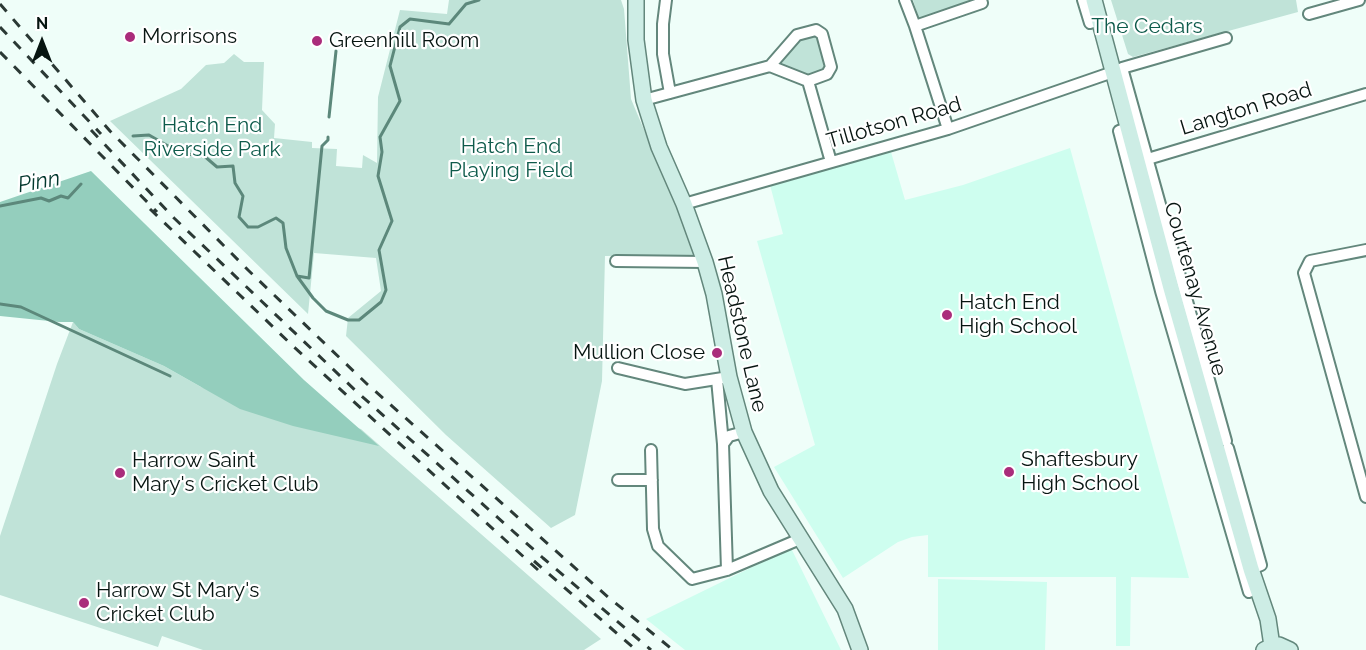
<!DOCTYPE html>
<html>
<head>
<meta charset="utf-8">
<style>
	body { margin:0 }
	#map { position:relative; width:1366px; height:650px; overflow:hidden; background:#effef9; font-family:Raleway,sans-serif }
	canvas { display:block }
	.north { position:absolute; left:12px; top:12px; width:60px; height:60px; -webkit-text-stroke:4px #fff; paint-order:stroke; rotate:0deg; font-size:16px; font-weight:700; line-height:24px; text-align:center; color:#071511 }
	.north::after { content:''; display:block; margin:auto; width:21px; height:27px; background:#071511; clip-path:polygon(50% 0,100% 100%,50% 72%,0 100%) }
</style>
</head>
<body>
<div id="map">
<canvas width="1366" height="650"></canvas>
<div class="north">N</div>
</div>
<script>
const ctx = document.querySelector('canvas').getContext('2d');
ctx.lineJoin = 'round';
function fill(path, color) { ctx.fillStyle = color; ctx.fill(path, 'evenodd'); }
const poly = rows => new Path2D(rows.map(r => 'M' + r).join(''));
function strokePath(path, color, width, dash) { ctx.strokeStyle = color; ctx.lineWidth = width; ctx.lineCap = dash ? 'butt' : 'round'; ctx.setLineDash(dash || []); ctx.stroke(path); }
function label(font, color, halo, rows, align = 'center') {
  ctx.font = font + ' Raleway,sans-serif'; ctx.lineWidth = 4.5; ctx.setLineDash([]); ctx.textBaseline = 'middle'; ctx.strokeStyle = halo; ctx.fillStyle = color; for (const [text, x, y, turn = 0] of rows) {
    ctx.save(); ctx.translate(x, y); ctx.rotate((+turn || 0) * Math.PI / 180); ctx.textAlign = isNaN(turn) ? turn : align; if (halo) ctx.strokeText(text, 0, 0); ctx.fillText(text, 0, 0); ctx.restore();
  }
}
const built = poly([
	[1070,148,1189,578,1131,577,1130,646,1116,646,1116,577,928,577,928,535,912,537,898,542,843,578,774,467,815,445,757,241,783,234,770,185,891,152,905,200,963,185],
	[791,548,841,650,685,650,646,619],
	[938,579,1047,582,1045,650,938,650]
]);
const green = poly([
	[449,0,621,0,624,9,631,99,697,255,605,256,602,381,575,515,551,528,446,435,346,336,348,318,381,291,376,258,314,253,308,314,110,121,181,89,206,65,224,63,234,54,244,62,264,62,262,110,275,124,274,138,312,142,312,148,337,149,336,166,362,168,363,155,377,163,378,97,400,10,447,14],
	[913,0,976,0,919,19],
	[1111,0,1296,0,1298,12,1133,57,1128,54],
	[815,35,820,42,826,63,821,72,810,75,781,64,795,43,805,37],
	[73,322,79,329,164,366,201,387,361,429,601,639,584,650,203,650,162,636,158,647,0,595,0,536,57,364]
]);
const forest = poly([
	[91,171,304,380,379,446,293,426,240,409,164,366,79,329,73,322,59,322,0,316,0,202]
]);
const stream = poly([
	[329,117,336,51],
	[133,136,149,135,182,154,203,155,217,167,233,166,235,183,243,196,239,217,248,227,258,227,276,218,283,223,286,248,297,276,313,298,326,311,348,320,359,320,381,302,386,290,379,250,392,221,378,176,382,152,380,137,400,101,390,66,400,27,410,19,449,24,466,4,479,0],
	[0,206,41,198,49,201,61,196,68,198,81,184],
	[297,276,309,278,322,146,328,140,328,137],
	[0,304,21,307,170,376]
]);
const street = poly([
	[666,0,663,24,663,54,670,93],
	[905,0,915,26,948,129],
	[1083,0,1090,23,1098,20],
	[1309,14,1359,0],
	[915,26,982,3,981,0],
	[770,66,797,35,816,30,822,34,831,67,827,74,808,81],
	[644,100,770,66,808,81,831,162],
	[1128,128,1119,131,1161,291,1249,592],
	[1141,161,1366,94],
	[684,204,948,129,1113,72],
	[1366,250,1310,261,1304,273,1366,497],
	[616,261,705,262],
	[618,368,685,384,729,377],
	[717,379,723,444],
	[1226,441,1122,68,1226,38],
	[1228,448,1261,565,1246,571],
	[651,450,653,529,658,546,692,579,727,570,800,539],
	[618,480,652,480],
	[727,570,723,444,729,436,744,432]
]);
const secondary = poly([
	[636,0,636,40,644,100,659,147,684,204,705,262,714,294,729,377,744,432,771,491,845,609,860,650],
	[1094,0,1171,288,1251,569,1268,619,1272,646],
	[1264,650,1272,646,1279,645,1290,650]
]);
const rail = poly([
	[0,4,110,131,248,270,367,384,608,597,673,650],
	[0,27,101,134],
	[0,52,157,212],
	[91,130,174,218,356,391,543,558,651,650],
	[150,209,294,347,538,570],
	[534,561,636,650]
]);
const markers = [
	[130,37,6,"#aa2c7b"],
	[317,41,6,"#aa2c7b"],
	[947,315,6,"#aa2c7b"],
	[717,353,6,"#aa2c7b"],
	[1009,472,6,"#aa2c7b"],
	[120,473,6,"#aa2c7b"],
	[84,603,6,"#aa2c7b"]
];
const parkNames = [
	["The Cedars",1147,27],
	["Hatch End",212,126],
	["Riverside Park",212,150],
	["Hatch End",511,147],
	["Playing Field",511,171]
];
const poiNames = [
	["Morrisons",142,37],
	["Greenhill Room",329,41],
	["Hatch End",959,303],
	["High School",959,327],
	["Mullion Close",705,353,"right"],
	["Shaftesbury",1021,460],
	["High School",1021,484],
	["Harrow Saint",132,461],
	["Mary's Cricket Club",132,485],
	["Harrow St Mary's",96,591],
	["Cricket Club",96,615]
];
const streetNames = [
	["Langton Road",1246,109,-17],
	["Tillotson Road",894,123,-16],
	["Courtenay Avenue",1195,289,74],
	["Headstone Lane",742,334,77]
];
const waterNames = [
	["Pinn",39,182,-10]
];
fill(built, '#cefeef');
fill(green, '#c0e3d8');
fill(forest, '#94cebd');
strokePath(stream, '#5c887b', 3);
strokePath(street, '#63877c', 14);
strokePath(secondary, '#63877c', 18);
strokePath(street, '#fff', 10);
strokePath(secondary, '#cdede5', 15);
strokePath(rail, '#2b3935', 3, [10, 10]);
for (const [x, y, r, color] of markers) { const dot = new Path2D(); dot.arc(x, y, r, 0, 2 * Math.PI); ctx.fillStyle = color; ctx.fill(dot); strokePath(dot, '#fff', 2); }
label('21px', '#0e5b4b', '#fff', parkNames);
label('21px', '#071511', '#fff', poiNames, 'left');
label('21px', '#071511', '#fff', streetNames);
label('italic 22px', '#02382d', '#fff', waterNames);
</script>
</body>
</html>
